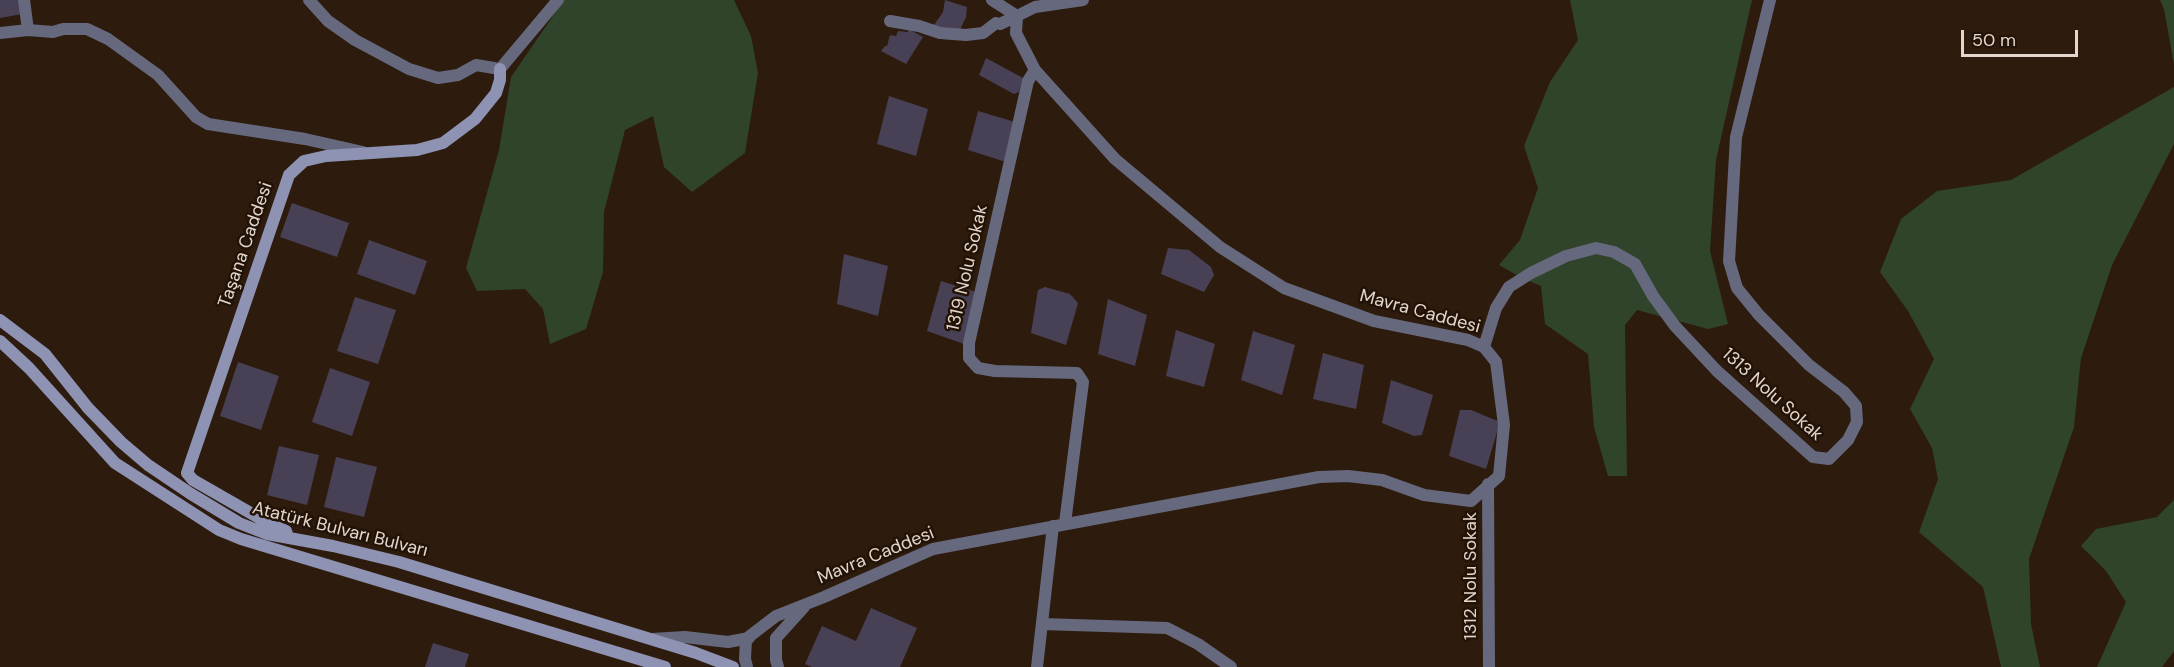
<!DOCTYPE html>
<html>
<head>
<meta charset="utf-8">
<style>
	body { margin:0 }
	#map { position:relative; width:2174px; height:667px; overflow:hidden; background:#2d1c0e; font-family:"DM Sans",sans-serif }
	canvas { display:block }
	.scale { position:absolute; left:1961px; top:30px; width:117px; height:27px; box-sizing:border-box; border:3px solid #e3d6ce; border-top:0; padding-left:8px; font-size:18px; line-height:21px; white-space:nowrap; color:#e3d6ce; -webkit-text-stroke:4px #231306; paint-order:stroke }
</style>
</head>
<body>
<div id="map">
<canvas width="2174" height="667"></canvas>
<div class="scale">50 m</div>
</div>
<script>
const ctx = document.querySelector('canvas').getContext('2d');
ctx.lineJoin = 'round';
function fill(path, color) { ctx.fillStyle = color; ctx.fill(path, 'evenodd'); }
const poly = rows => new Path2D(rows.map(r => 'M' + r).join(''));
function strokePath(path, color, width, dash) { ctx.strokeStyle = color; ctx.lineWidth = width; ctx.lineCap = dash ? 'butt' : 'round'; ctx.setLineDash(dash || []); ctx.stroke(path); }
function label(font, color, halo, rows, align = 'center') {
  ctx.font = font + ' "DM Sans",sans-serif'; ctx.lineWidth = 5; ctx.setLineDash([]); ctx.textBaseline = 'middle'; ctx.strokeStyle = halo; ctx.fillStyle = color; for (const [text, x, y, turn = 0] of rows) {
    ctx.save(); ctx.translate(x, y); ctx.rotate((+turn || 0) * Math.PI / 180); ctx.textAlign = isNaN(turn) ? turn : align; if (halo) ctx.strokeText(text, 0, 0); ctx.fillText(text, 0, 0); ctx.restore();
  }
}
const green = poly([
	[564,0,734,0,751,36,758,73,745,153,692,192,664,167,653,116,625,130,604,212,603,272,586,329,550,344,543,309,525,289,477,291,466,268,499,150,511,77],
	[1570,0,1752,0,1716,160,1710,251,1728,324,1708,329,1637,310,1625,325,1627,476,1608,476,1594,427,1588,354,1545,324,1541,286,1522,278,1499,265,1520,240,1538,188,1524,146,1550,82,1578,40],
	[2160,0,2174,0,2174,65,2164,9],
	[2174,87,2174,144,2112,265,2081,358,2074,427,2029,559,2031,624,2040,667,2001,667,1983,587,1919,532,1938,479,1932,448,1910,409,1934,359,1908,311,1880,272,1901,219,1937,191,2011,180],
	[2174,500,2174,651,2162,667,2097,667,2126,602,2106,571,2081,546,2096,529,2157,517]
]);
const building = poly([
	[0,0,20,0,22,14,0,18],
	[945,0,967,7,966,17,959,32,946,31,934,25,943,12],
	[910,30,923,37,906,64,881,51,885,46,887,46,890,35,896,36,898,31,907,32],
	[986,58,1023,78,1019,92,1014,94,979,75],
	[889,96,928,109,916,156,877,144],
	[978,111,1015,122,1006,162,968,150],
	[292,203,349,223,337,257,280,237],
	[369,240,427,261,415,295,357,274],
	[1168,248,1189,250,1211,267,1214,275,1204,292,1161,274],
	[844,254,888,266,878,316,837,304],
	[941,281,976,292,964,344,927,331],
	[1045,287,1070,294,1078,303,1066,345,1031,333,1038,290],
	[355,297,396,310,378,364,337,351],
	[1108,299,1147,315,1135,366,1098,354],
	[1176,330,1215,344,1204,387,1166,376],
	[1253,331,1295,345,1282,395,1241,380],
	[1323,353,1364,365,1356,409,1313,399],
	[238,362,279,376,261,430,220,416],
	[330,368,370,382,352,436,312,422],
	[1391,380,1433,395,1422,435,1414,436,1382,423],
	[1460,410,1471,410,1500,422,1486,469,1449,456],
	[279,446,319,455,307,505,267,495],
	[336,457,377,467,364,517,324,507],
	[871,608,917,628,900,667,812,667,805,664,822,626,856,641],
	[433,643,469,654,465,667,425,667]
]);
const street = poly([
	[24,0,28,30],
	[309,0,328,21,355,40,409,69,438,78,458,75,476,65,500,69,558,0],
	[890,21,919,26,940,33,966,35,983,33,996,23,1000,24,1017,16,992,0],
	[0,33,28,30,53,32,63,29,87,29,108,39,158,75,196,117,208,124,305,139,363,152],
	[1035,70,1028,81,969,343,969,358,978,368,995,371,1077,373,1083,382,1065,523],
	[1484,347,1496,308,1509,287,1531,273,1566,256,1596,248,1614,252,1635,264,1653,296,1675,326,1717,371,1813,457,1829,459,1848,440,1857,422,1856,406,1844,392,1809,365,1759,315,1737,288,1729,261,1736,137,1770,0],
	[1488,484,1489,667],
	[1042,624,1167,628,1198,644,1231,667],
	[652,639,685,637,728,642,749,638],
	[747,667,745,659,746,639,776,616,824,597,933,549,1319,477,1348,476,1382,480,1424,495,1471,501,1499,476,1504,425,1496,362,1484,347,1468,340,1374,321,1284,288,1220,247,1115,159,1035,70,1016,33,1017,16,1035,7,1083,0],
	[778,667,776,660,776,638,804,607],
	[1037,667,1053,526]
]);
const secondary = poly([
	[0,320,45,354,88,408,121,442,148,465,191,494,239,523,267,534,333,546,399,562,696,653,733,667],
	[0,341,29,368,115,463,219,530,241,539,665,667],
	[288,538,286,531,268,523,193,480,187,473,289,175,304,161,326,156,417,150,443,143,475,119,496,93,500,80,500,69]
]);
const streetNames = [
	["Taşana Caddesi",246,245,-71],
	["1319 Nolu Sokak",968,268,-77],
	["Mavra Caddesi",1420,312,15],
	["1313 Nolu Sokak",1772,395,42],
	["Atatürk Bulvarı Bulvarı",340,530,14],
	["Mavra Caddesi",876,556,-22],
	["1312 Nolu Sokak",1471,576,-90]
];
fill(green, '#30432b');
fill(building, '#484055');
strokePath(street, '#66697d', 12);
strokePath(secondary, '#8e92b3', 12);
label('18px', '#e3d6ce', '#231306', streetNames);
</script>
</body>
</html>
